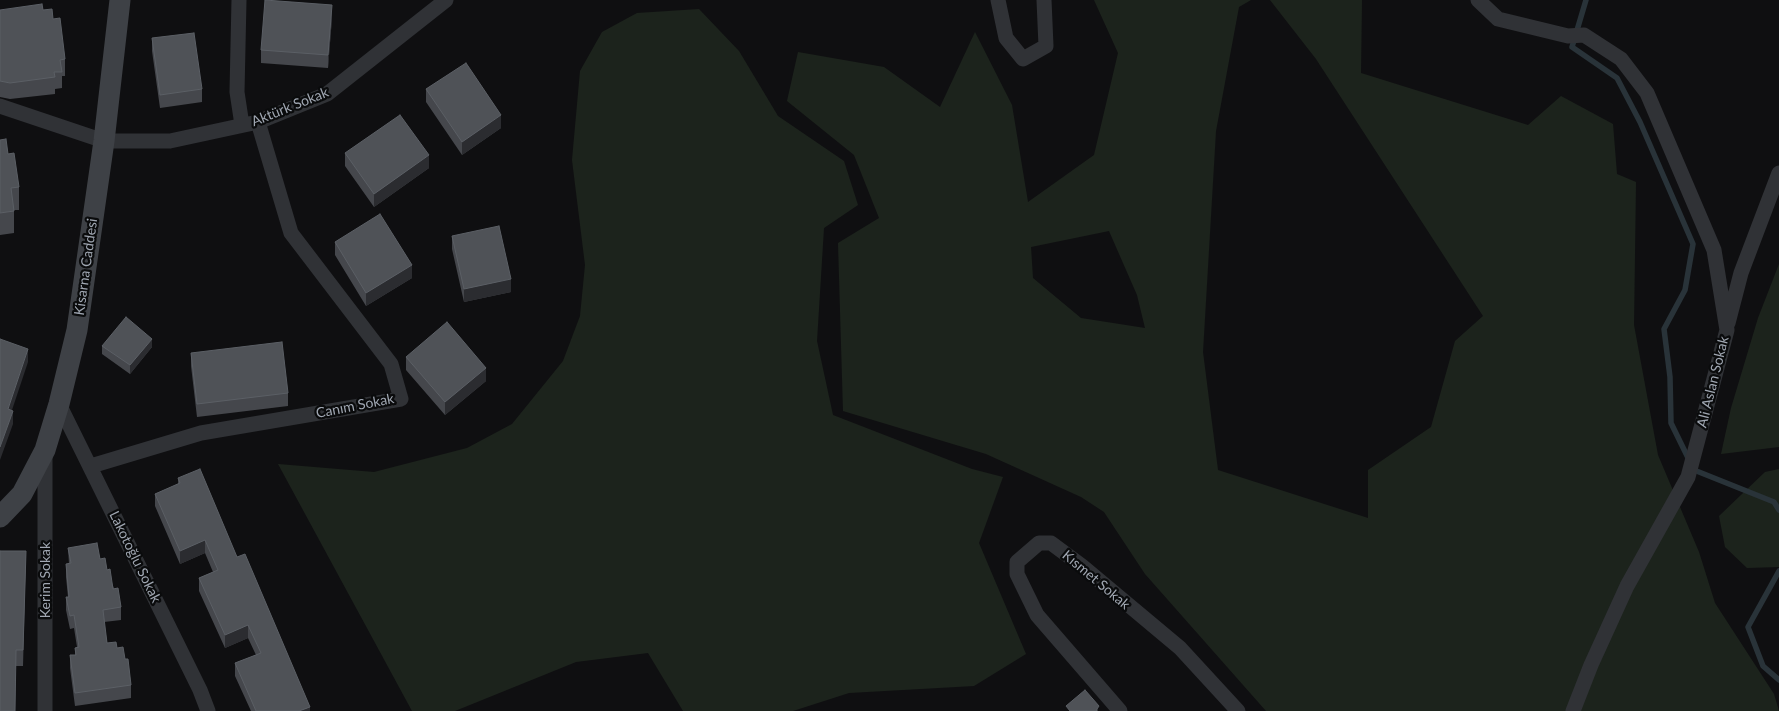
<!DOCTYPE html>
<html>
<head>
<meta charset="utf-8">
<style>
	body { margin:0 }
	canvas { display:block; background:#0f0f11 }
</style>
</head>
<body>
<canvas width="1779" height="711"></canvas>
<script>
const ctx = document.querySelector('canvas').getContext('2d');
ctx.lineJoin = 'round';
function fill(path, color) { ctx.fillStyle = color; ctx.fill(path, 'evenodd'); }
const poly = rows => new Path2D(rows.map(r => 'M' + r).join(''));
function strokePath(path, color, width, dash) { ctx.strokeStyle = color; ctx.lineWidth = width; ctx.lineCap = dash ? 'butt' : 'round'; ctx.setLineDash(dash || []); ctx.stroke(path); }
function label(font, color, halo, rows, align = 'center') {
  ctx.font = font + ' Lato,sans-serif'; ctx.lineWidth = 4.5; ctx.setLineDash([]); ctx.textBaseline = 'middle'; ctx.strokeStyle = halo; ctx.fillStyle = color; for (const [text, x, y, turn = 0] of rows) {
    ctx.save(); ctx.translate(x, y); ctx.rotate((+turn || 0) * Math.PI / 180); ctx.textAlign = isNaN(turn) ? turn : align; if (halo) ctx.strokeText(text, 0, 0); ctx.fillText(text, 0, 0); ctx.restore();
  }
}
const green = poly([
	[1094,0,1251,0,1239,7,1216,131,1203,352,1218,470,1368,518,1368,470,1431,427,1455,341,1483,316,1316,59,1270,0,1362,0,1361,73,1528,125,1561,96,1613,124,1617,174,1636,182,1634,325,1658,455,1699,552,1715,603,1774,694,1779,711,1266,711,1145,574,1104,512,1081,497,986,454,843,411,838,243,879,218,854,155,787,101,798,52,884,67,940,107,975,32,1012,105,1028,202,1094,155,1118,53],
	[1109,231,1137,295,1145,328,1081,318,1033,278,1031,247],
	[699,9,739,51,778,116,844,161,858,205,824,228,817,341,833,415,972,469,1003,477,979,543,1026,654,974,686,849,693,793,711,683,711,648,653,576,662,455,711,412,711,278,464,374,472,467,448,512,424,563,361,580,316,585,265,572,160,580,71,602,32,637,13],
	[1779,264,1779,447,1721,454,1731,408,1758,318],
	[1779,469,1779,567,1747,568,1725,547,1719,516,1765,472]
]);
const stream = poly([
	[1586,0,1572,47,1617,78,1640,122,1693,244,1685,290,1664,329,1670,377,1671,423,1694,470,1774,502,1779,510],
	[1779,571,1748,627,1763,666,1779,680]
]);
const street = poly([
	[239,0,237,92,242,125],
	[998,0,1006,38,1023,59,1046,46,1044,0],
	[1478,0,1498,19,1568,36,1584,35,1621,59,1647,93,1714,250,1727,330,1688,477,1627,586,1591,665,1573,711],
	[0,106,104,141,170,141,258,122,327,94,446,0],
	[1728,323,1741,273,1779,173],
	[59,404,200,690,208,711],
	[45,454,45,711],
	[91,466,201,433,401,399,391,364,291,233,258,122],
	[1120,711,1037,615,1017,574,1017,562,1039,543,1051,543,1082,566,1180,648,1238,711]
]);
const secondary = poly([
	[0,517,22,494,45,450,59,404,77,330,104,141,120,0]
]);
const wall = poly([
	[0,10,43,10,53,19,65,59,65,76,62,76,62,88,55,89,55,94,10,99,0,97],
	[332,18,328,68,261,63,261,50],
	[152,38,202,89,202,102,160,108,152,51],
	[426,89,501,128,462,155,426,102],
	[0,140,8,154,19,187,19,210,14,210,14,233,0,235],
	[345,153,429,168,374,207,345,166],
	[452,236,511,292,464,302,452,249],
	[335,242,412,278,366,306,335,255],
	[102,346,152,347,130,374,102,354],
	[191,353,288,393,288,406,197,417,191,366],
	[406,357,486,381,445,415,406,370],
	[178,478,237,557,310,711,251,711,235,676,235,663,256,655,248,638,225,648,199,591,199,578,213,572,205,553,180,564,155,506,155,494,178,484],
	[68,548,100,559,107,570,121,607,121,620,104,622,107,643,117,648,125,659,131,685,131,698,75,706,70,668,70,655,75,655,75,648,77,647,74,628,70,629,66,610,66,597,68,597,66,577,66,564,69,564],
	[26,551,23,666,16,666,0,711]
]);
const shadedWall = poly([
	[332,5,332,18,328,68,328,55],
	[501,115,501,128,462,155,462,142],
	[429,155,429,168,374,207,374,194],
	[412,265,412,278,366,306,366,293],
	[511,279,511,292,464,302,464,289],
	[152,339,152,347,130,374,130,365],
	[28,349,28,362,8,422,8,409],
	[486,368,486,381,445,415,445,402],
	[13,411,13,424,0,460,0,447],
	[205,540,205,553,180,564,180,551],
	[248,625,248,638,225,648,225,635],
	[310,707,310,711,299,711]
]);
const building = poly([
	[265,0,332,5,328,55,261,50,265,0],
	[42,4,43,10,52,9,53,19,60,18,65,59,60,60,62,72,54,72,55,77,10,83,0,81,0,10,42,4],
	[194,33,202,89,160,95,152,38,194,33],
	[466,63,501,115,462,142,426,89,466,63],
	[400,115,429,155,374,194,345,153,400,115],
	[6,139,8,154,14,153,19,187,11,188,14,211,0,213,0,140,6,139],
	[380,214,412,265,366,293,335,242,380,214],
	[499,226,511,279,464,289,452,236,499,226],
	[126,317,152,339,130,365,102,346,126,317],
	[447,322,486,368,445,402,406,357,447,322],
	[0,339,28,349,8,409,13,411,0,447,0,339],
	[282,342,288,393,197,404,191,353,282,342],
	[200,469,237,557,245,554,310,707,299,711,256,711,235,663,261,653,248,625,225,635,199,578,218,570,205,540,180,551,155,494,180,483,178,478,200,469],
	[97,543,100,559,105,558,107,570,110,569,113,589,118,588,121,607,103,610,107,643,116,642,117,648,123,647,125,659,128,659,131,685,75,693,70,655,76,655,75,648,79,647,74,615,70,616,66,597,69,597,66,564,71,563,68,548,97,543],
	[0,551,26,551,23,650,16,650,15,711,0,711,0,551],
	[1085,690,1099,706,1097,709,1097,711,1070,711,1066,706,1085,690]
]);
const streetNames = [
	["Aktürk Sokak",290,107,-22],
	["Kisarna Caddesi",86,267,-82],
	["Ali Aslan Sokak",1713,382,-76],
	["Canım Sokak",355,406,-11],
	["Lakotoğlu Sokak",135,557,64],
	["Kerim Sokak",45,580,-90],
	["Kısmet Sokak",1096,580,40]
];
fill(green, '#1c231c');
strokePath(stream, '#293339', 5.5);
strokePath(street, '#303236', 15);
strokePath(secondary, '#3e4146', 21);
fill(wall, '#45474c');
fill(shadedWall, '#2b2c30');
fill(building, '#4f5257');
strokePath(building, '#5b5f65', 1);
label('14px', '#a0a7b2', '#0a0b0c', streetNames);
</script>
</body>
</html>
